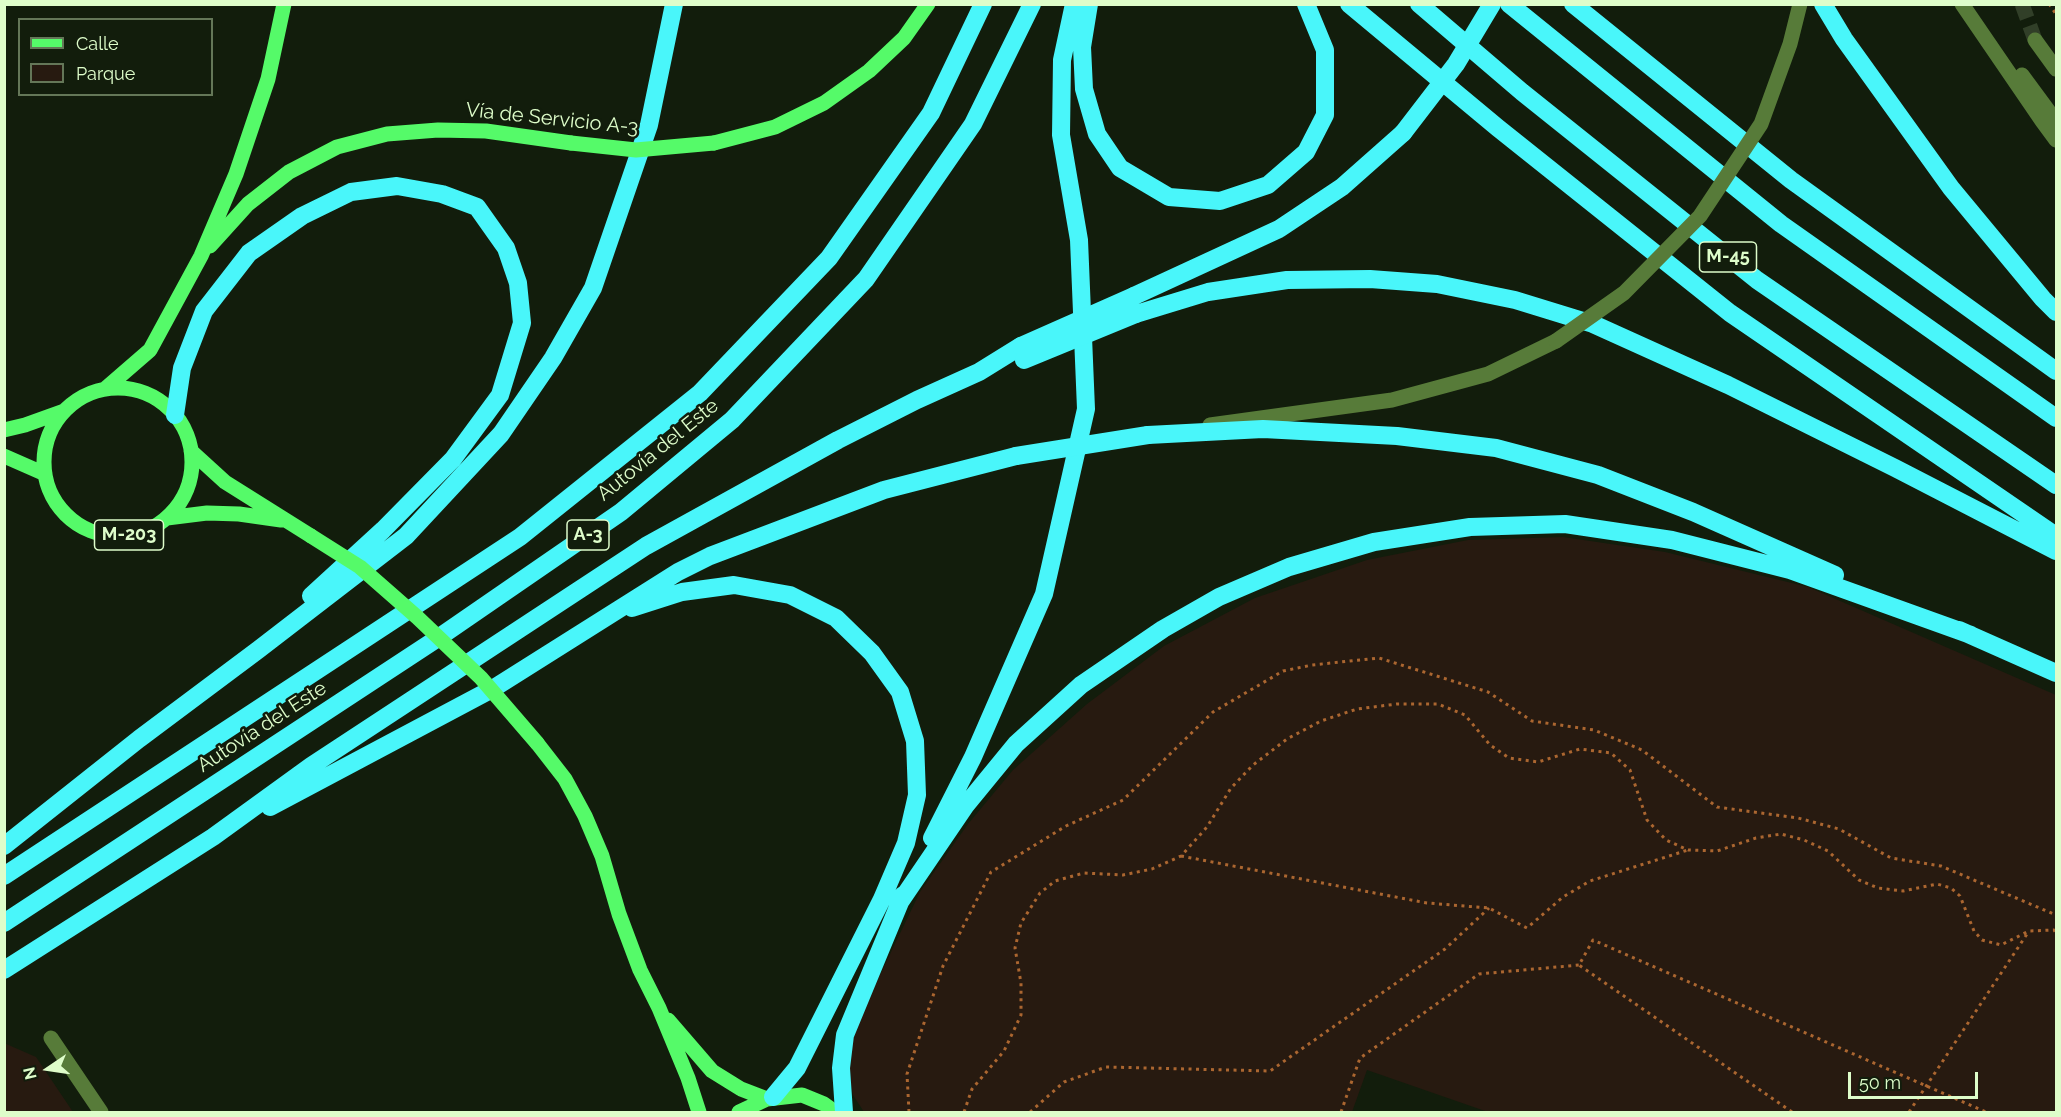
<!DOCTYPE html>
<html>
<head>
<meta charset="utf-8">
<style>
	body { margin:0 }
	#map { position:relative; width:2061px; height:1117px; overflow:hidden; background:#121d0c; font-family:Raleway,sans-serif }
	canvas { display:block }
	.frame { position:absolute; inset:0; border:6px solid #defdca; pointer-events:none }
	.legend { position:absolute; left:18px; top:18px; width:195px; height:78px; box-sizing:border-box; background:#121d0c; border:2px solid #647758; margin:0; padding:8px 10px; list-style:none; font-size:18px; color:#defdca }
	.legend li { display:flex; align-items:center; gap:12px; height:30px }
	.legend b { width:30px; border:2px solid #647758 }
	.north { position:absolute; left:18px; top:1039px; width:60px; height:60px; -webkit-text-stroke:4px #121d0c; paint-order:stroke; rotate:257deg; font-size:16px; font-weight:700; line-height:24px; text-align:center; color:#defdca }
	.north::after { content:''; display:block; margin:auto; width:21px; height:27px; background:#defdca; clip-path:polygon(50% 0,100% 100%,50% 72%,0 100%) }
	.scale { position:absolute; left:1848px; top:1072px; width:130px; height:27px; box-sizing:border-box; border:3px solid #defdca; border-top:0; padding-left:8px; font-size:18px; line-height:21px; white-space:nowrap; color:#defdca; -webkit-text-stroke:4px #121d0c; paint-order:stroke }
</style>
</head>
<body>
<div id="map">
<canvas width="2061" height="1117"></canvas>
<div class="frame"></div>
<ul class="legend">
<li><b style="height:8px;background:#55fa69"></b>Calle</li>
<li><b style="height:16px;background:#271a10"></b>Parque</li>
</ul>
<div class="north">N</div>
<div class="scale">50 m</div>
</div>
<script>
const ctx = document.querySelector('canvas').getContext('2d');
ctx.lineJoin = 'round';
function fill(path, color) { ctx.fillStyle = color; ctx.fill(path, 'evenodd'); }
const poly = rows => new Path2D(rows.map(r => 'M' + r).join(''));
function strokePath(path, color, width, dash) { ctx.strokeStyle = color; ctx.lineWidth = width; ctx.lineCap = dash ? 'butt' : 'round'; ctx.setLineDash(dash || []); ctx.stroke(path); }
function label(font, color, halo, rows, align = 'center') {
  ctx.font = font + ' Raleway,sans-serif'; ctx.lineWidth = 5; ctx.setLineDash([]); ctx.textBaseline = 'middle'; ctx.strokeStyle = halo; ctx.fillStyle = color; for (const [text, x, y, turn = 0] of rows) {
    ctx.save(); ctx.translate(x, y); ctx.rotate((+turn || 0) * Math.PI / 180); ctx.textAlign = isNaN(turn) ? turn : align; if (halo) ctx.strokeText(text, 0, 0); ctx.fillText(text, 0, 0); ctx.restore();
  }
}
const green = poly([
	[1563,537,1665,552,1808,587,2056,695,2056,1112,1488,1112,1367,1070,1352,1112,864,1112,853,1095,848,1068,851,1035,920,892,968,824,1013,770,1087,704,1164,646,1255,598,1367,560,1468,540],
	[4,1043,36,1057,73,1112,5,1112]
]);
const minorTunnel = poly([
	[2022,4,2035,40]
]);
const path = poly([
	[2049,4,2056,14],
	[1181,856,1427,903,1489,908,1527,928,1563,897,1590,881,1688,850],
	[909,1112,907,1074,943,966,991,872,1066,826,1123,800,1213,712,1283,671,1312,665,1379,658,1488,692,1532,721,1594,730,1642,750,1717,807,1798,818,1839,829,1891,858,1941,866,2056,915],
	[964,1112,972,1089,1004,1051,1021,1015,1021,983,1015,948,1021,923,1040,893,1055,881,1084,873,1123,875,1152,869,1181,856,1207,827,1231,788,1253,765,1287,739,1321,721,1357,709,1397,704,1438,704,1465,715,1490,745,1509,758,1538,762,1580,749,1611,753,1630,770,1647,820,1666,840,1688,850,1717,851,1756,838,1781,834,1804,840,1828,851,1859,880,1878,888,1903,891,1937,884,1951,888,1960,896,1974,931,1982,940,2001,945,2029,931,2054,930,2056,933],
	[1030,1112,1064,1082,1106,1067,1270,1071,1445,949,1489,908],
	[1341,1112,1360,1058,1479,974,1579,965],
	[1792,1112,1579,965,1593,940,1986,1112],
	[1909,1112,2029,931]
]);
const minor = poly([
	[1962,4,2042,121,2056,140],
	[2035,40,2056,69],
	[2022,75,2056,121],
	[1210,425,1392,400,1488,374,1556,341],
	[51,1038,101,1112]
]);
const major = poly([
	[714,143,775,127,824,103,869,71,904,38,928,4],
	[210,246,248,204,289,172,337,147,387,134,438,130,486,131,571,143],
	'44 462a74 74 0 1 1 148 0a74 74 0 1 1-148 0Z',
	[105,389,150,350,201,256,236,174,268,79,284,4],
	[4,430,25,425,64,411],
	[191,451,225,482,311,536],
	[4,456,45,474],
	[167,518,207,513,239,514,281,520],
	[537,743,565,779,585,816,602,856,619,914,640,970,659,1008,688,1078,699,1112],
	[668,1020,712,1071,741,1089,767,1099],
	[739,1112,767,1099,802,1095,824,1104,835,1112]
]);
const highway = poly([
	[1089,4,1082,47,1084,89,1097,134,1120,168,1169,197,1220,201,1268,185,1306,152,1325,115,1325,50,1306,4],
	[1349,4,1498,128,1730,313,2056,536],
	[1419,4,1522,92,1757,280,2056,485],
	[1509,4,1781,224,2056,418],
	[1573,4,1791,180,2056,371],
	[1823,4,1844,39,1951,188,2043,299,2056,312],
	[1134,296,1279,229,1342,187,1403,133],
	[1136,314,1208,292,1287,280,1370,279,1437,284,1515,300,1593,324,1728,385,1895,468,2056,551],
	[175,415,182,368,204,311,249,253,302,216,351,192,397,186,442,194,477,207,506,248,518,283,522,323,500,395,453,459,383,530,311,596],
	[1148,435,1263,429,1397,436,1496,448,1598,475,1693,512,1835,575],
	[632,608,682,592,734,585,790,595,836,618,872,653,900,692,915,741,917,795,906,843,882,899,797,1068,773,1097],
	[1959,630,2056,673],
	[270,807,494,688,678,572,710,556,884,490,1016,456],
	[932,838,973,757,1044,594,1086,409,1079,240,1061,135,1062,60,1074,4],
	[4,846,139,739,258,650,406,536,501,434,553,358,593,288,649,125,674,4],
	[4,876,520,537,700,393,829,258,931,113,983,4],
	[898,905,966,805,1016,744,1081,685,1163,629,1219,597,1289,567,1374,542,1470,527,1565,524,1672,540,1790,570,1971,635],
	[4,923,438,638,621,512,732,420,866,279,973,124,1032,4],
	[4,970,213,837,311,766,646,546,838,440,917,400,979,372,1021,346],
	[844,1112,841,1068,845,1035,903,895]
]);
const minorBridge = poly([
	[1556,341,1624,293,1700,216,1761,124,1790,44,1800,4]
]);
const majorBridge = poly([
	[571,143,636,150,714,143],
	[311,536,360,567,417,617,481,678,537,743]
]);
const highwayBridge = poly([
	[1403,133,1456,64,1492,4],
	[1021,346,1134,296],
	[1024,360,1136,314],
	[1016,456,1148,435]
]);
const shields = [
	[1728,257,57],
	[129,535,69],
	[588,535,42]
];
const shieldNames = [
	["M-45",1728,257],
	["M-203",129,535],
	["A-3",588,535]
];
const streetNames = [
	["Vía de Servicio A-3",552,119,6],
	["Autovía del Este",658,450,-39],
	["Autovía del Este",262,727,-33]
];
fill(green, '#271a10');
strokePath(minorTunnel, '#313f28', 15, [15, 8]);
strokePath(path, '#ab6630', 3, [3, 4.5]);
strokePath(minor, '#577b39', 15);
strokePath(major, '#55fa69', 15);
strokePath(highway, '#49f6fa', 18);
strokePath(minorBridge, '#577b39', 15);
strokePath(majorBridge, '#55fa69', 15);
strokePath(highwayBridge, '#49f6fa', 18);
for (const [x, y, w] of shields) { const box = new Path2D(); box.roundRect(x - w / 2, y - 15, w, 30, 4.5); ctx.fillStyle = '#121d0c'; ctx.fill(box); strokePath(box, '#defdca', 1.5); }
label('bold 18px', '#defdca', null, shieldNames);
label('20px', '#defdca', '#121d0c', streetNames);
</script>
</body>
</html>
